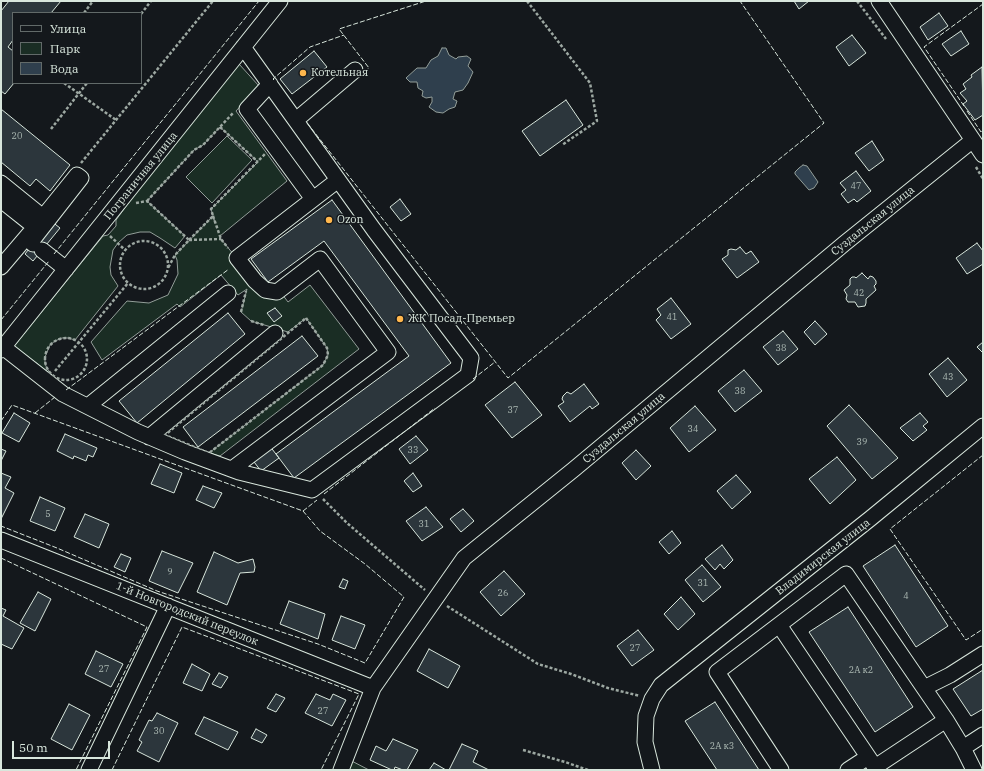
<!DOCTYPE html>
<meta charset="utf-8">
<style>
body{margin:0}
#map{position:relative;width:984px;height:771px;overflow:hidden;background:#14181c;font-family:"IBM Plex Serif",serif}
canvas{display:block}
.frame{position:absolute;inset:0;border:2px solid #d8e6dc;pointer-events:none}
.legend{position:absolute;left:12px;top:12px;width:130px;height:72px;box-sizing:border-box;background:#14181c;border:1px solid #626a69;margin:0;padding:5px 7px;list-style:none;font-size:12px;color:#d8e6dc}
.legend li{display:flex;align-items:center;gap:8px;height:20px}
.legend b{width:20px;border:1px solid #626a69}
.scale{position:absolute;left:12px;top:741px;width:98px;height:18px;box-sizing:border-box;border:2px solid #d8e6dc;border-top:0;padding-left:5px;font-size:12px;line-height:14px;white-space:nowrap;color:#d8e6dc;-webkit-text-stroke:3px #14181c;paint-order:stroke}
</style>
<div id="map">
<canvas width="984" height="771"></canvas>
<div class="frame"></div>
<ul class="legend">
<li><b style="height:5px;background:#14181c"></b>Улица</li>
<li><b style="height:11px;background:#1a2d24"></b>Парк</li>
<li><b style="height:11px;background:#2f3f4d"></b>Вода</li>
</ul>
<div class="scale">50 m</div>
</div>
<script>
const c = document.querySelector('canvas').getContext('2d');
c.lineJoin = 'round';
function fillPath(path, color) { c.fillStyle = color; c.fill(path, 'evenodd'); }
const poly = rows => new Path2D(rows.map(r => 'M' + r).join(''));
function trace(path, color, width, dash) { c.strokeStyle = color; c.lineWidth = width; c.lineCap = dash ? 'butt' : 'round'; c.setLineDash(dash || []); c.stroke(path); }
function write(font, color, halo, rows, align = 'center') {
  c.font = font + ' "IBM Plex Serif",serif'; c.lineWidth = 3; c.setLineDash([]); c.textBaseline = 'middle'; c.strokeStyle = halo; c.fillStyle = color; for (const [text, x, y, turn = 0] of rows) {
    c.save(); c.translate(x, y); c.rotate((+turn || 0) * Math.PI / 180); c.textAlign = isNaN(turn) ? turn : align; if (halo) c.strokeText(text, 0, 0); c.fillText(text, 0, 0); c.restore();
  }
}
const green = poly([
 [239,64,259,86,236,111,287,181,220,236,221,239,255,281,282,294,288,302,310,285,359,349,220,456,209,453,323,365,328,355,327,348,306,318,288,332,251,321,241,312,247,289,238,295,221,275,180,307,177,304,102,360,91,342,127,301,149,303,168,295,178,274,177,260,175,255,213,216,215,223,211,209,258,162,220,127,203,145,194,150,147,201,185,236,175,248,160,238,150,232,140,232,127,235,118,243,113,250,110,267,111,275,118,286,75,340,68,338,62,338,55,341,50,345,45,357,45,364,48,370,52,375,14,346,103,236,108,235,116,226,116,220,140,187,239,64],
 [227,136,252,160,212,203,186,177,227,136],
 [346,758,369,770,341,770,346,758]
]);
fillPath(green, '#1a2d24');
trace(green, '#939e99', 1);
const water = poly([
 [442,48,446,48,449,55,456,59,458,57,467,56,471,59,468,66,473,72,468,83,463,90,455,92,453,99,457,101,455,107,449,109,443,113,436,112,429,107,432,102,432,97,426,98,422,96,423,91,418,88,417,82,410,82,406,78,417,68,426,68,431,60,438,56,442,48],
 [803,165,807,166,818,182,814,188,809,190,795,174,795,172,799,168,803,165]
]);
fillPath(water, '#2f3f4d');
trace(water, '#939e99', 1);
const building = poly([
 [9,1,61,1,51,13,13,13,13,40,8,47,13,51,14,83,5,94,1,91,1,11,9,1],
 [794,1,809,1,799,9,794,1],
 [939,13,948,26,928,40,920,27,939,13],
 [961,31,969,44,951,56,942,44,961,31],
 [852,35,866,53,849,66,836,47,852,35],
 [314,51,327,67,292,94,280,79,314,51],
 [982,67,983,115,975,120,963,104,967,101,960,93,966,89,963,84,972,77,971,75,982,67],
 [566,100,583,125,540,156,522,131,566,100],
 [1,109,70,165,50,191,36,179,30,186,1,162,1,109],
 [872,141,884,160,869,171,855,153,872,141],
 [856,171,871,191,857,202,854,199,848,203,841,194,846,190,840,183,856,171],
 [400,199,411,214,401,221,390,207,400,199],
 [332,200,451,363,294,478,276,454,409,356,324,241,268,282,251,259,332,200],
 [51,221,60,228,33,261,25,254,51,221],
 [977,243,983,251,983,264,967,274,956,258,977,243],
 [740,247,746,254,751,251,759,262,737,278,722,259,728,255,728,250,731,249,736,250,740,247],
 [862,273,868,279,870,276,873,277,876,281,876,284,874,286,876,290,866,299,866,303,865,306,858,307,855,302,848,302,846,299,847,295,844,290,850,285,850,279,852,277,855,277,856,278,862,273],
 [671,298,691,324,671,339,656,320,661,315,657,309,671,298],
 [275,308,282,316,274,322,267,313,275,308],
 [228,313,245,334,137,423,119,401,228,313],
 [815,321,827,334,815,345,804,332,815,321],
 [783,331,798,349,778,365,763,347,783,331],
 [302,336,318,356,198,447,183,427,302,336],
 [983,342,983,353,977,347,983,342],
 [948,358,967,380,947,397,929,374,948,358],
 [744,370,762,391,735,412,718,391,744,370],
 [515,382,542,415,512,438,485,405,515,382],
 [584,384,599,404,592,409,590,406,570,422,558,406,564,402,562,399,563,396,567,392,571,394,584,384],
 [849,405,898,458,872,479,827,426,849,405],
 [695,406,716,430,689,452,670,428,695,406],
 [14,413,30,423,19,442,2,433,14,413],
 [920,413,928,422,923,426,927,430,913,441,900,428,920,413],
 [65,434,97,448,93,457,88,455,86,461,74,456,73,459,57,451,65,434],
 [416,436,428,450,410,464,399,449,416,436],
 [269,445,279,458,261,471,251,458,269,445],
 [1,449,6,451,1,461,1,449],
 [636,450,651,466,636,480,622,463,636,450],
 [837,457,856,480,830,504,809,479,837,457],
 [160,464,182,473,174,493,151,484,160,464],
 [1,473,11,477,5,488,14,493,1,519,1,473],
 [413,473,422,486,413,492,404,481,413,473],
 [736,475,751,492,732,509,717,491,736,475],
 [203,486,222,493,214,508,196,500,203,486],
 [40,497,65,508,55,531,30,521,40,497],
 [426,507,443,527,422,541,406,521,426,507],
 [463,509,474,521,461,532,450,519,463,509],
 [85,514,109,524,99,548,74,537,85,514],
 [672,531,681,543,669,554,659,542,672,531],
 [722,545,733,560,724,569,720,564,715,570,705,559,722,545],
 [895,545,948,626,916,647,863,566,895,545],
 [162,551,193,563,178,593,149,581,162,551],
 [214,552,238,563,253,559,255,567,254,572,240,573,227,605,197,592,214,552],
 [121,554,131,558,125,572,114,567,121,554],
 [702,565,721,587,703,602,685,580,702,565],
 [504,571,525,594,501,616,480,592,504,571],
 [343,579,348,581,345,589,339,587,343,579],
 [38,592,51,599,35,631,20,623,38,592],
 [681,597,695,614,678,630,664,614,681,597],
 [289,601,325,614,318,639,280,624,289,601],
 [848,607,913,707,875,732,809,632,848,607],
 [1,608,6,610,3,616,24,628,12,649,1,644,1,608],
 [341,616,365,625,355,649,332,640,341,616],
 [638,630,654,650,632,666,617,646,638,630],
 [429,649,460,666,448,688,417,671,429,649],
 [96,651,123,664,111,687,85,674,96,651],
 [192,664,210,674,202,691,183,683,192,664],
 [983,670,983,709,971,716,953,689,983,670],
 [219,673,228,677,221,688,212,684,219,673],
 [276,694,285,698,276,712,267,708,276,694],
 [316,694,330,700,333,694,346,700,332,726,305,713,316,694],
 [715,702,759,770,717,770,685,721,715,702],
 [69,704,90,715,72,750,51,739,69,704],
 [157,713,178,723,159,762,137,751,142,742,139,740,149,720,152,721,157,713],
 [204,717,238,732,228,750,195,734,204,717],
 [256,729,267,735,262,743,251,738,256,729],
 [393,739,418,750,407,770,403,770,395,767,394,770,392,770,370,760,376,746,386,751,393,739],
 [462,744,478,751,473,762,489,770,449,770,462,744],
 [434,763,446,770,429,770,434,763]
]);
fillPath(building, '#2c363c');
trace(building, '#d8e6dc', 1);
const minor = poly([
 [879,1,983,155],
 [270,84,247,109,313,199],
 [296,120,355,70],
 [1,183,43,217,77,175,81,178,31,242,33,244],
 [1,200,35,227,1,267],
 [42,250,66,269],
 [3,347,63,394,138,432,185,452,239,472,312,490,468,375,471,358,374,230,243,47],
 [1,350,280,1],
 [88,406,228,293],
 [149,437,275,333],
 [232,469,388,352,320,259,277,292,265,290,255,281,237,258,338,180],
 [1,540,373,688],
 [779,625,875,767,946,720],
 [963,748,983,735],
 [89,770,168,606],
 [341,770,373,688,464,558,573,470,845,243,973,140],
 [652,770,645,742,646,716,652,699,661,685,871,518,983,426],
 [781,770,717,672,846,574,924,688],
 [848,770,868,757],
 [974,770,963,748,946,720,924,688,950,675,983,654]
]);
trace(minor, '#d8e6dc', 17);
trace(poly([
 [527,1,590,83,597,121,562,145],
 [857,1,886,39],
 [84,13,93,1],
 [141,14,151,1],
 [64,83,116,120],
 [220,127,258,162],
 [51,129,87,83],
 [81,163,213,1],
 [976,167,983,179],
 [147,201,194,150,203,145,234,112],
 [136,203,147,201,189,240,175,255,168,268],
 [213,216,221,239,228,248],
 [110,236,125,250],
 [189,240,213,216,211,209,265,154],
 [189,240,221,239],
 '120 265a24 24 0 1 1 48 0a24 24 0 1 1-48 0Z',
 [241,312,246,291],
 [306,318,327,348,328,355,323,365,209,453,165,435,306,318],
 [251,321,264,325],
 '45 359a21 21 0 1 1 42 0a21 21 0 1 1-42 0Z',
 [55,371,128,283],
 [323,499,347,523,425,590],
 [447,606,538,664,571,674,608,688,640,696],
 [523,750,565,762,588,770]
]), '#9da8a2', 2.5, [3, 2]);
trace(minor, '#14181c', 15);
trace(poly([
 [359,76,369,68,339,29,426,1],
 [274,80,273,79,310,47,344,35],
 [964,106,924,47,983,4],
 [967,111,981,132,983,130],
 [307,123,508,378,824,123,740,1],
 [54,254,259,1],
 [1,320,49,261],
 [473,379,495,362],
 [66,390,229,269],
 [35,413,55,397],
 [1,421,12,405,303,511,320,531,365,564,404,597,365,663,318,644,157,591,57,548,1,526],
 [983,455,890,529,966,640,983,629],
 [324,494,435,408],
 [303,511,317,500],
 [1,558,147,627,76,770],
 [112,770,182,627,359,694,321,770]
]), '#d8e6dc', 1, [5, 2]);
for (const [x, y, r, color] of [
 [303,73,4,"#ffb74d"],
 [329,220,4,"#ffb74d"],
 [400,319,4,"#ffb74d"]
]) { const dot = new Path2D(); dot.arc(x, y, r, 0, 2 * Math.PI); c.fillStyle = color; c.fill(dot); trace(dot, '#14181c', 1.5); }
write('9px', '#adbab4', null, [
 ["20",17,136],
 ["47",856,186],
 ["42",859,293],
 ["41",672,317],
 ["38",781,348],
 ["43",948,377],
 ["38",740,391],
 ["37",513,410],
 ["34",693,429],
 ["39",862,442],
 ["33",413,450],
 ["5",48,514],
 ["31",424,524],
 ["9",170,572],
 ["31",703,583],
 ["26",503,593],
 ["4",906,596],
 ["27",635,648],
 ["27",104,669],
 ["2А к2",861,670],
 ["27",323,711],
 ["30",159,731],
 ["2А к3",722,746]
]);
write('11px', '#d8e6dc', '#14181c', [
 ["Котельная",311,73],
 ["Ozon",337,220],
 ["ЖК Посад-Премьер",408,319]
], 'left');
write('11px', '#d8e6dc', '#14181c', [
 ["Пограничная улица",141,176,-51],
 ["Суздальская улица",873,221,-39],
 ["Суздальская улица",624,428,-40],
 ["Владимирская улица",823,557,-38],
 ["1-й Новгородский переулок",187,614,22]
]);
</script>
